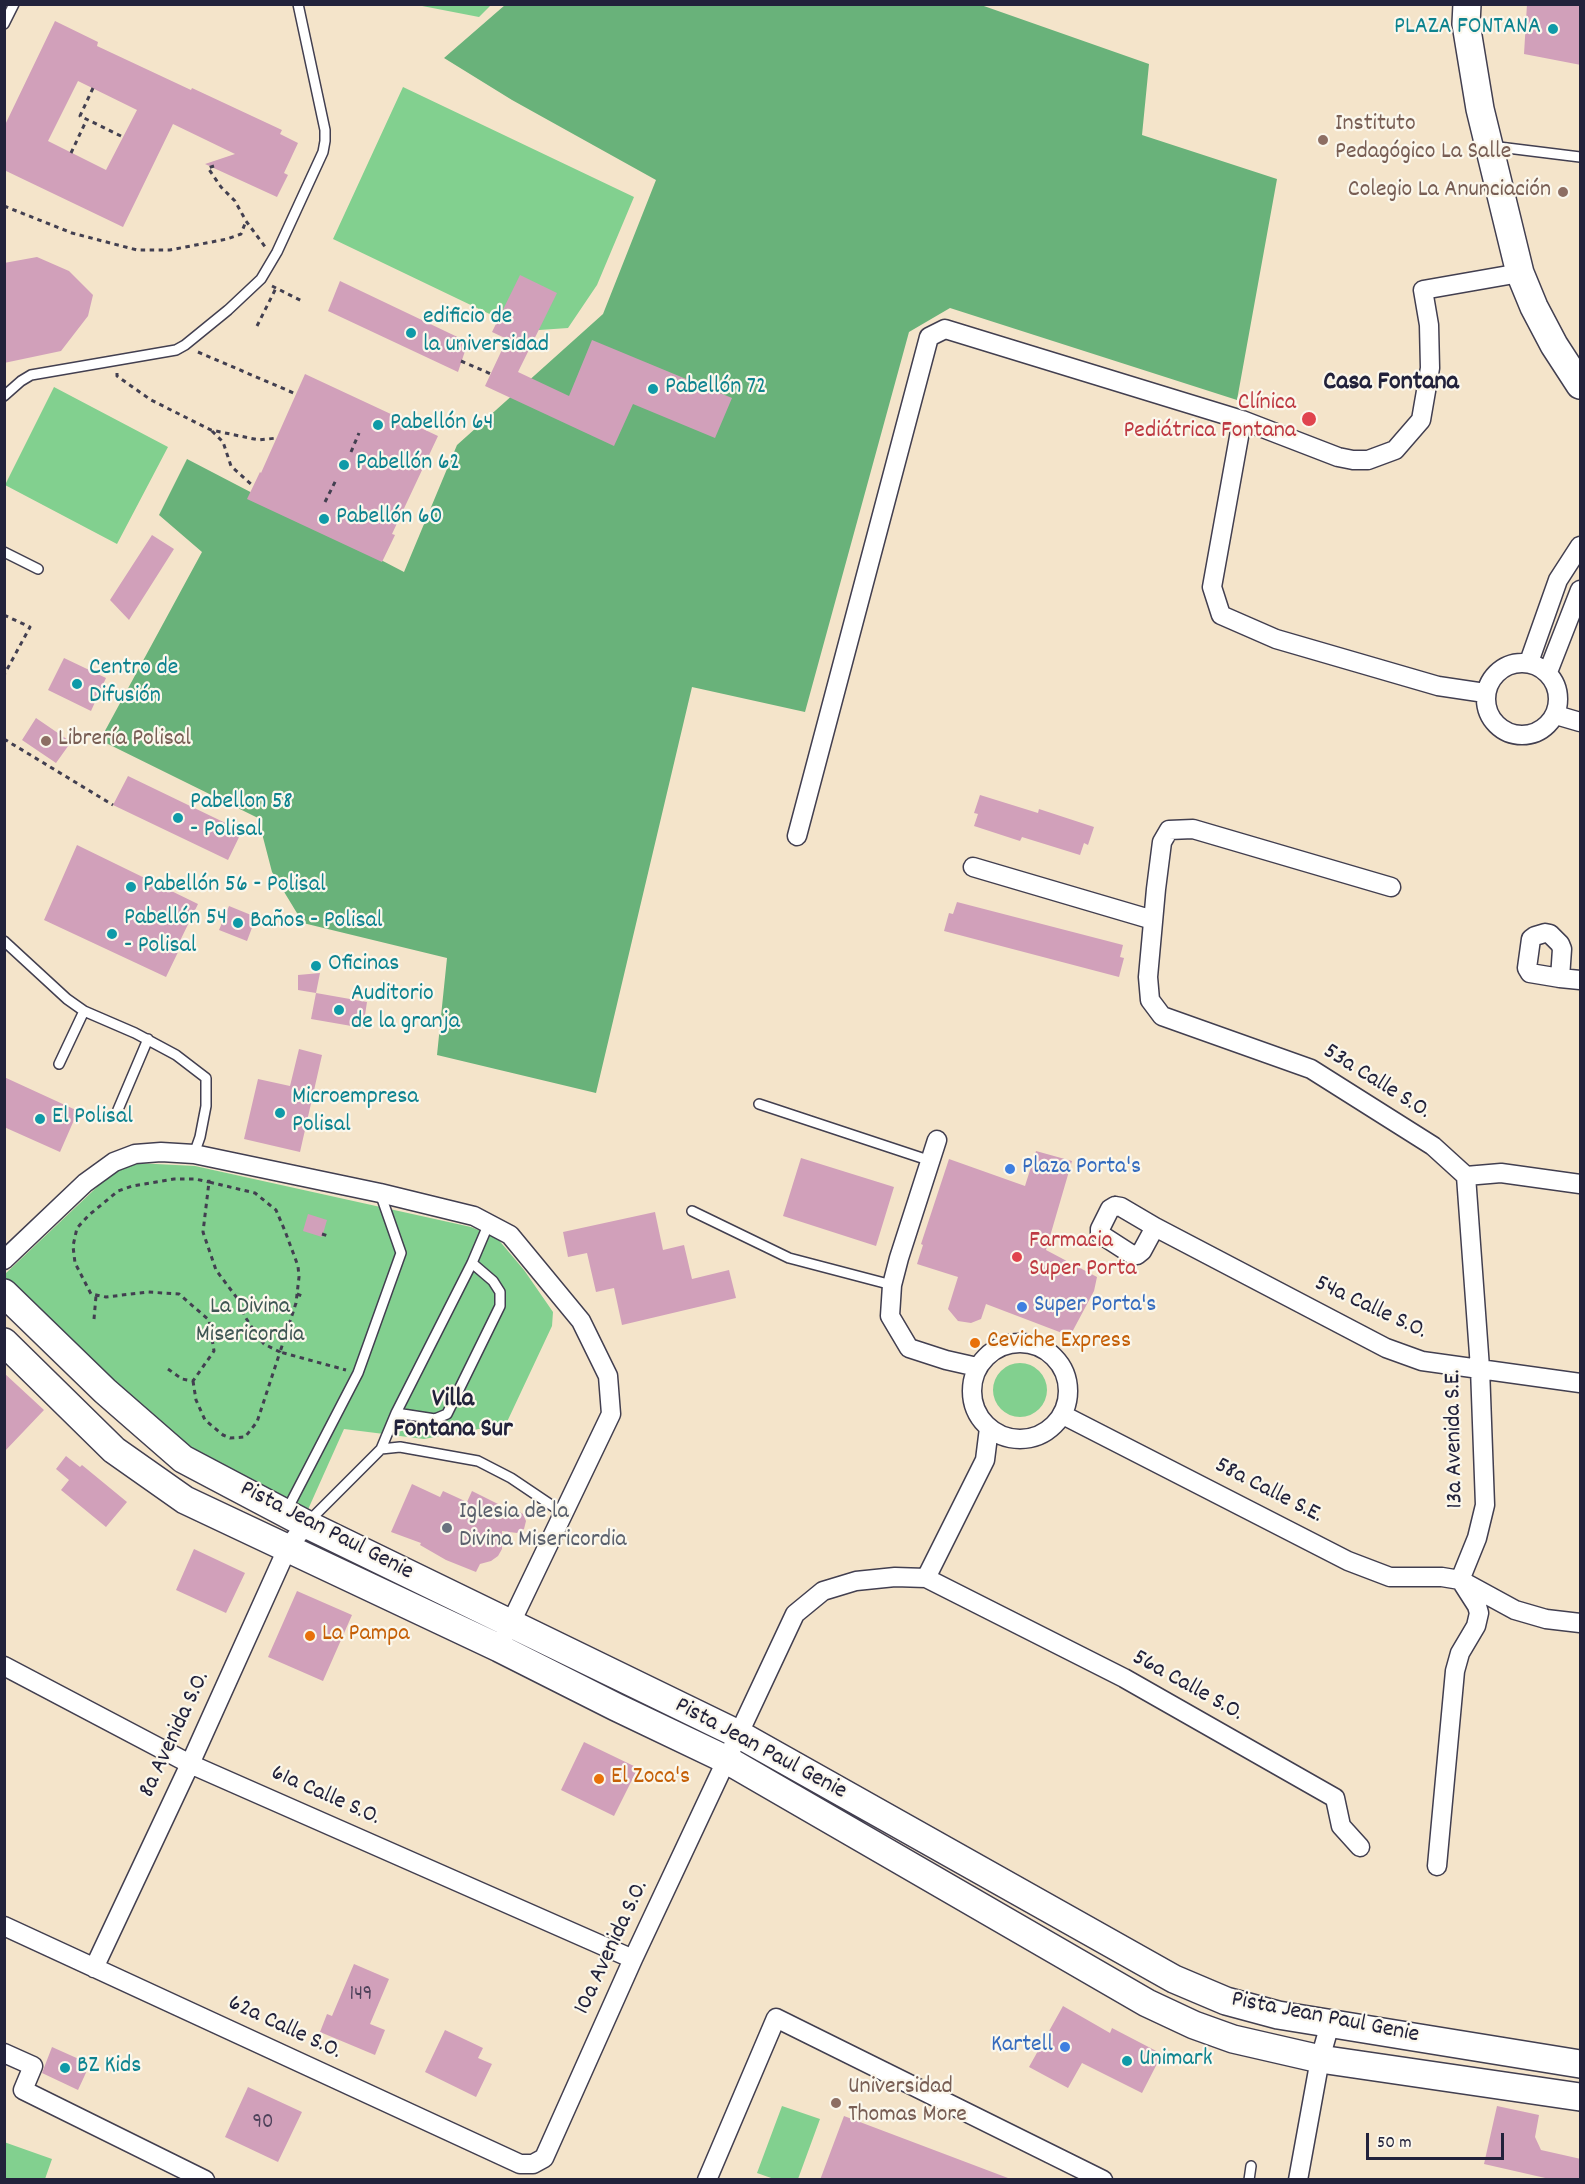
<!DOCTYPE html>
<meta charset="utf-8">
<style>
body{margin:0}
#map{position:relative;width:1585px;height:2184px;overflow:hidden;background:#f4e4ca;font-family:Dekko,sans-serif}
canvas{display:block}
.frame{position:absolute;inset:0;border:6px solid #22223b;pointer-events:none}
.scale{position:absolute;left:1366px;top:2133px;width:138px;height:27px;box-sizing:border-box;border:3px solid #22223b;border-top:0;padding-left:8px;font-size:18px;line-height:21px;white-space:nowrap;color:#22223b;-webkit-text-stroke:4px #fbf7ec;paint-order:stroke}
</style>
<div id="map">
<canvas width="1585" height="2184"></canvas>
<div class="frame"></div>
<div class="scale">50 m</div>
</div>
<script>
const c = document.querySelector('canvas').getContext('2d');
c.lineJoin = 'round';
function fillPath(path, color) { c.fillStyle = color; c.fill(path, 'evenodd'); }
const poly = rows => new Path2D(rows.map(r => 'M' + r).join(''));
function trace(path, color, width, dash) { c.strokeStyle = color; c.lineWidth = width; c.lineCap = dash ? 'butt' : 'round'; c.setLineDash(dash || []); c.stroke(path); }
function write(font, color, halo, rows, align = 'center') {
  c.font = font + ' Dekko,sans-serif'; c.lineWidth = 4.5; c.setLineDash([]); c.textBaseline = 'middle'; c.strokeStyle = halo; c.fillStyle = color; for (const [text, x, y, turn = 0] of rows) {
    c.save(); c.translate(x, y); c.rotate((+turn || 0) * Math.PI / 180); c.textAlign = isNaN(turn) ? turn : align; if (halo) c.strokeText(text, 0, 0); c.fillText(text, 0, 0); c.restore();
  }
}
fillPath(poly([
 [417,5,491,5,479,17],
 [403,87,634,197,597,285,568,328,525,331,333,239],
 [54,387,168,447,117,544,5,485],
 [136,1163,195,1166,471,1227,497,1238,524,1270,553,1312,552,1326,506,1424,424,1439,344,1429,306,1514,187,1454,5,1282,5,1274,115,1170],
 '993 1390a27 27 0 1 1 54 0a27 27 0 1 1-54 0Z',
 [782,2106,820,2119,798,2179,774,2179,757,2173],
 [4,2142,52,2159,45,2179,5,2179]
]), '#82d08f');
fillPath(poly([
 [505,5,981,5,1149,64,1142,135,1277,179,1237,400,950,308,909,332,805,712,692,687,596,1093,437,1055,447,958,303,923,272,872,258,818,100,740,202,552,159,515,187,459,404,572,457,445,603,314,656,180,512,100,444,58]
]), '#69b27a');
fillPath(poly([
 [1527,4,1581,4,1581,65,1524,54],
 [55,21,98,42,97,46,191,90,192,88,282,130,280,134,298,143,284,173,288,175,277,197,205,164,235,154,173,124,123,227,4,170,4,127],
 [78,81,137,110,106,170,48,141],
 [37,257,69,271,93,295,88,316,61,351,4,363,4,263],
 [520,275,557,293,518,372,569,396,592,340,732,398,715,438,633,404,614,446,485,386,507,339,492,332],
 [340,281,468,342,458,372,328,311],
 [305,374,438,436,392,534,395,535,382,562,247,499,260,472,261,473],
 [152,535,174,549,129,620,110,600],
 [64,658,106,678,91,711,48,690],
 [36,718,71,742,56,763,22,740],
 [128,776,242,831,228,860,113,805],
 [980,795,1038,813,1039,809,1094,827,1088,845,1084,843,1080,855,1022,837,1020,841,974,826,978,814,974,813],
 [77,845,198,904,177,947,180,948,166,977,44,920],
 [957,902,1123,945,1120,957,1124,958,1119,977,944,931,949,913,953,914],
 [229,906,256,917,247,941,219,930],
 [320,973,316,993,298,990,298,975],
 [316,993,367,1002,363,1028,311,1019],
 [299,1049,322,1055,300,1152,244,1139,258,1079,290,1086],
 [4,1077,78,1111,60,1152,4,1127],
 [1036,1151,1072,1161,1046,1250,1097,1277,1094,1291,1070,1336,986,1304,981,1319,971,1323,958,1321,948,1309,958,1277,917,1264,923,1245,921,1244,949,1159,1025,1186],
 [801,1158,894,1187,876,1246,783,1216],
 [655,1212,663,1250,684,1245,692,1279,729,1270,736,1298,622,1325,614,1288,596,1292,587,1253,568,1257,563,1232],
 [308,1214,327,1220,322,1237,303,1231],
 [4,1373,44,1410,4,1452],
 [66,1456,80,1467,82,1465,127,1502,106,1527,61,1490,69,1480,56,1469],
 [412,1484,440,1497,443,1491,467,1502,472,1491,512,1511,516,1510,523,1514,526,1521,524,1529,517,1533,502,1531,502,1549,498,1556,491,1561,480,1564,476,1572,446,1560,420,1545,421,1543,391,1532],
 [194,1549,245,1573,226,1613,176,1590],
 [297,1591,352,1615,323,1681,268,1657],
 [584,1742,638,1768,614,1816,561,1790],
 [354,1964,389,1979,370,2024,385,2030,375,2055,320,2032,327,2014,332,2016],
 [1063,2006,1110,2033,1112,2028,1162,2054,1142,2093,1082,2063,1068,2088,1029,2067],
 [445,2030,483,2048,478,2058,492,2064,476,2097,425,2072],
 [52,2047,90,2064,78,2090,42,2073],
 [248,2087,302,2112,278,2162,225,2137],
 [1497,2106,1539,2115,1535,2137,1541,2150,1581,2159,1581,2180,1554,2180,1484,2164],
 [844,2116,1008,2178,1008,2180,820,2180]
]), '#d1a0ba');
const lane = poly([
 [4,24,14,4],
 [1491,146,1580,157],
 [4,396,21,381,31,375,176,350,185,345,228,310,261,279,277,252,323,152,325,141,325,130,298,4],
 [4,552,38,569],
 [4,941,67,999,84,1011,135,1033,176,1055,206,1078,206,1106,200,1137,194,1154],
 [59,1064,84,1011],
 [759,1104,931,1161],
 [117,1112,148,1039],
 [692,1211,789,1258,892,1285],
 [396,1413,435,1419,447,1414,500,1306,500,1292,493,1281,472,1263],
 [381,1449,396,1413,472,1263,489,1223],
 [287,1510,358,1373,401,1253,380,1193],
 [308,1522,381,1449,400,1447,478,1461,511,1478,563,1513],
 [1249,2180,1251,2166]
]);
const street = poly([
 [1242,420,1338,457,1353,460,1368,460,1395,450,1421,420,1430,368,1429,325,1423,290,1520,273],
 [1529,662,1558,580,1580,546],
 '1486 699a36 36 0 1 1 72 0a36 36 0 1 1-72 0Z',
 [1548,672,1580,590],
 [1556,715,1580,722],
 [797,836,929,337,945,329,1242,420,1212,587,1221,615,1276,639,1438,686,1485,693],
 [973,867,1153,920],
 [1391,887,1193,829,1169,830,1162,842,1156,889,1148,977,1150,1000,1162,1016,1311,1069,1433,1146,1466,1176,1501,1173,1580,1184],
 [1560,978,1562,949,1560,944,1550,934,1545,933,1535,936,1531,939,1527,968,1530,973,1560,978,1580,980],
 [937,1140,899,1258,892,1285,890,1316,909,1348,946,1360,977,1367],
 [1115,1206,1121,1207,1155,1227,1142,1251,1137,1255,1131,1254,1100,1234,1100,1229,1110,1209,1115,1206],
 [1155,1227,1386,1348,1422,1361,1580,1383],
 [4,1260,85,1183,114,1162,135,1154,161,1152,194,1154,380,1193,474,1216,510,1235,581,1321,608,1376,611,1414,506,1633],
 '972 1391a48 48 0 1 1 96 0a48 48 0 1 1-96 0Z',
 [1063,1415,1348,1561,1390,1577,1442,1577,1460,1580,1515,1610,1546,1619,1580,1623],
 [926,1578,985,1460,989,1428],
 [1460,1580,1477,1538,1485,1505,1480,1368,1466,1176],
 [4,1666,190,1764,633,1959],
 [1437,1866,1455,1671,1460,1653,1476,1626,1479,1613,1477,1606,1461,1581],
 [4,1926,520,2164,533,2164,544,2158,633,1959,795,1614,823,1591,856,1581,895,1577,926,1578,1124,1678,1335,1798,1341,1826,1360,1847],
 [94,1968,190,1764,287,1549,306,1524],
 [4,2053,33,2066,23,2090,205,2180],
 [707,2180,776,2018,1103,2180],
 [1298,2180,1320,2059,1330,2024]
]);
const secondary = poly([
 [1467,4,1466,24,1480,109,1520,273,1534,307,1554,345,1580,385],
 [4,1293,105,1391,183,1459,306,1524,740,1735,1174,1979,1226,2001,1278,2015,1580,2064],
 [4,1342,114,1450,185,1500,499,1648,616,1707,727,1760,1147,2003,1194,2025,1233,2039,1320,2059,1580,2097]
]);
trace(lane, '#423f50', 12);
trace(street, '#423f50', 21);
trace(secondary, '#423f50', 30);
trace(poly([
 [93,88,80,116,123,137],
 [71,153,87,119],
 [214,166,208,168,221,187,235,201,246,221,266,248],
 [4,206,72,233,137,250,170,250,227,239,241,234,246,221],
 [272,286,302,301],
 [257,326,276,288],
 [198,352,296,394],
 [461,361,491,374],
 [117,373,117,376,151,400,211,430,259,440,277,438],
 [212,431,223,442,231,466,253,486],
 [351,452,359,433],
 [325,502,337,478],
 [4,615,30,627,4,675],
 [4,739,113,805],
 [322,1234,328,1236],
 [297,1294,305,1297],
 [94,1319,96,1296],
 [168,1369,182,1379,193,1381,214,1351,209,1320,179,1294,148,1292,106,1297,91,1294,75,1263,73,1246,77,1228,89,1215,118,1191,132,1186,174,1179,195,1179,209,1182,209,1176],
 [193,1381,196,1400,205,1420,223,1435,230,1438,245,1437,257,1422,280,1352,264,1344,256,1334,244,1315,240,1302,216,1270,203,1232,209,1182,255,1193,276,1210,285,1231,298,1266,299,1277,296,1303,280,1352,346,1370]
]), '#423f50', 3, [4.5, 4.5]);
trace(lane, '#fff', 9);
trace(street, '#fff', 18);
trace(secondary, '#fff', 27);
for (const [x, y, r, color] of [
 [1553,29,6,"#0f9aa8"],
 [1323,140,6,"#8d6e63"],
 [1563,192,6,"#8d6e63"],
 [411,333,6,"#0f9aa8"],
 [653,389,6,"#0f9aa8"],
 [1309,419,8,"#e0444e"],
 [378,425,6,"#0f9aa8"],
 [344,465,6,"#0f9aa8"],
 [324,519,6,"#0f9aa8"],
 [77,684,6,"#0f9aa8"],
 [46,741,6,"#8d6e63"],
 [178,818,6,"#0f9aa8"],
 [131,887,6,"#0f9aa8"],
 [238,923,6,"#0f9aa8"],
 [112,934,6,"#0f9aa8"],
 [316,966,6,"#0f9aa8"],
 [339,1010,6,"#0f9aa8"],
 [280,1113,6,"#0f9aa8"],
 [40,1119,6,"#0f9aa8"],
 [1010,1169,6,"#3f7fe0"],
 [1017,1257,6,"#e0444e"],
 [1022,1307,6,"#3f7fe0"],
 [975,1343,6,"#e8710a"],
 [447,1528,6,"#6b7280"],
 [310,1636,6,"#e8710a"],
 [599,1779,6,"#e8710a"],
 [1065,2047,6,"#3f7fe0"],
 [1127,2061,6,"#0f9aa8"],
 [65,2068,6,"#0f9aa8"],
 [836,2103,6,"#8d6e63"]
]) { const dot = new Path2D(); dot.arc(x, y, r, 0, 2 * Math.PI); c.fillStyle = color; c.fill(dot); trace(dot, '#fbf7ec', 2); }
write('21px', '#4e425b', null, [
 ["149",361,1996],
 ["90",263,2124]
]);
write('24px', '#0d838f', '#fbf7ec', [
 ["PLAZA FONTANA",1541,29,"right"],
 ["edificio de",423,319],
 ["la universidad",423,347],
 ["Pabellón 72",665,389],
 ["Pabellón 64",390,425],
 ["Pabellón 62",356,465],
 ["Pabellón 60",336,519],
 ["Centro de",89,670],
 ["Difusión",89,698],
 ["Pabellon 58",190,804],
 ["- Polisal",190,832],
 ["Pabellón 56 - Polisal",143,887],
 ["Pabellón 54",124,920],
 ["- Polisal",124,948],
 ["Baños - Polisal",250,923],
 ["Oficinas",328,966],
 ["Auditorio",351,996],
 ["de la granja",351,1024],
 ["Microempresa",292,1099],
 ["Polisal",292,1127],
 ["El Polisal",52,1119],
 ["Unimark",1139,2061],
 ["BZ Kids",77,2068]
], 'left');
write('24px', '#785e54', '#fbf7ec', [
 ["Instituto",1335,126],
 ["Pedagógico La Salle",1335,154],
 ["Colegio La Anunciación",1551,192,"right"],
 ["Librería Polisal",58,741],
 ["Universidad",848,2089],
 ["Thomas More",848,2117]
], 'left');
write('24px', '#be3a42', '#fbf7ec', [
 ["Clínica",1296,405],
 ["Pediátrica Fontana",1296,433],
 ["Farmacia",1029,1243,"left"],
 ["Super Porta",1029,1271,"left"]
], 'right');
write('24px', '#22223b', '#fbf7ec', [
 ["53a Calle S.O.",1376,1083,32],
 ["54a Calle S.O.",1370,1309,25],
 ["13a Avenida S.E.",1456,1439,-91],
 ["58a Calle S.E.",1268,1492,27],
 ["Pista Jean Paul Genie",326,1532,27],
 ["56a Calle S.O.",1187,1687,29],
 ["8a Avenida S.O.",176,1735,-65],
 ["Pista Jean Paul Genie",760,1750,28],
 ["61a Calle S.O.",325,1797,24],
 ["10a Avenida S.O.",613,1948,-65],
 ["Pista Jean Paul Genie",1325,2019,11],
 ["62a Calle S.O.",284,2029,25]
]);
write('24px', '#366cbe', '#fbf7ec', [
 ["Plaza Porta's",1022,1169],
 ["Super Porta's",1034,1307],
 ["Kartell",1053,2047,"right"]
], 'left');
write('24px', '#3f5654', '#fbf7ec', [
 ["La Divina",250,1309],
 ["Misericordia",250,1337]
]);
write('24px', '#c56008', '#fbf7ec', [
 ["Ceviche Express",987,1343],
 ["La Pampa",322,1636],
 ["El Zoca's",611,1779]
], 'left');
write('24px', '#5b616d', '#fbf7ec', [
 ["Iglesia de la",459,1514],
 ["Divina Misericordia",459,1542]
], 'left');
write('bold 26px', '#22223b', '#fbf7ec', [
 ["Casa Fontana",1391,384],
 ["Villa",453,1401],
 ["Fontana Sur",453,1431]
]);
</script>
